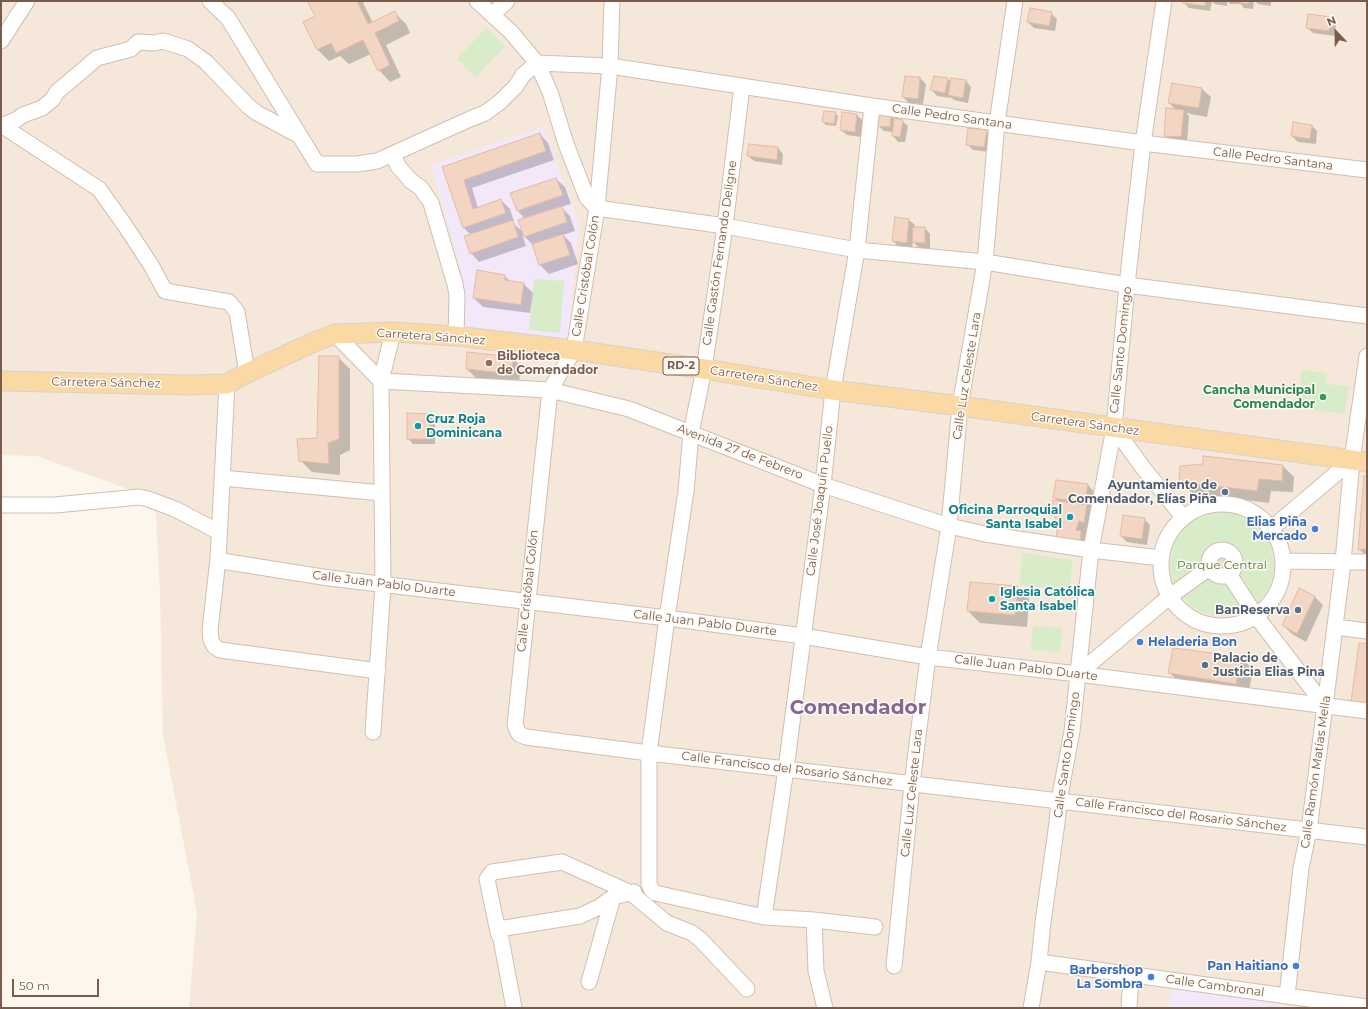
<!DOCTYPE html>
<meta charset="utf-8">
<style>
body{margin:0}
#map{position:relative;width:1368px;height:1009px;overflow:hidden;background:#fdf6ec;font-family:Montserrat,sans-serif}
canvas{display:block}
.frame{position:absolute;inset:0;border:2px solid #7a5c4d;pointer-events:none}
.north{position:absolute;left:1316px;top:12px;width:40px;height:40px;-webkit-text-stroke:3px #fffaf3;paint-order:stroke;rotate:338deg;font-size:11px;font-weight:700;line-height:16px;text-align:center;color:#7a5c4d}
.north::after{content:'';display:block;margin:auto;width:14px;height:18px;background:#7a5c4d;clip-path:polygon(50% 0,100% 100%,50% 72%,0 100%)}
.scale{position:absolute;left:12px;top:979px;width:87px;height:18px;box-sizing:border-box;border:2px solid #7a5c4d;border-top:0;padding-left:5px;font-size:12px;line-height:14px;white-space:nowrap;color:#7a5c4d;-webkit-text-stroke:3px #fffaf3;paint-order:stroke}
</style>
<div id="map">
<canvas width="1368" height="1009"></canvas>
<div class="frame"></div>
<div class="north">N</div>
<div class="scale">50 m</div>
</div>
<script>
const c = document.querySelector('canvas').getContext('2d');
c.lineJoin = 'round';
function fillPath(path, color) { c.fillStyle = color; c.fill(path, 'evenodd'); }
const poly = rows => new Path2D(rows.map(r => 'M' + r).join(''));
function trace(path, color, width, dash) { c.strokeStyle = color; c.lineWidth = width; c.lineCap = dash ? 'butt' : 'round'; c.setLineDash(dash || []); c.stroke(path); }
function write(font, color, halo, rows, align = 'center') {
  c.font = font + ' Montserrat,sans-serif'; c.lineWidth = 3; c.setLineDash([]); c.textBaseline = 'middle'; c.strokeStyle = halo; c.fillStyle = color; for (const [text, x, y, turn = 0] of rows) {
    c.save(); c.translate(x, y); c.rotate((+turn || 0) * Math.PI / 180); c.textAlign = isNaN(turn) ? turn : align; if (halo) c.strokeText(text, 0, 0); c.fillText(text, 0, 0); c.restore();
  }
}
fillPath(poly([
 [1,1,1367,1,1367,1008,189,1008,197,913,163,735,160,593,155,499,37,456,1,455]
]), '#f5e8da');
fillPath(poly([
 [543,127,579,223,568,344,459,331,462,273,431,165],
 [1172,988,1306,1008,1169,1008]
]), '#f3e8fa');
fillPath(poly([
 [486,28,505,46,476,77,457,59],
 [534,279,564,281,560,333,529,330],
 [1302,370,1327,373,1326,384,1349,386,1345,414,1297,408],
 '1170 564a52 52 0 1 1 104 0a52 52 0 1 1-104 0Z',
 [1023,553,1073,560,1069,591,1019,585],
 [1033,626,1062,628,1060,652,1031,650]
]), '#d8ecc9');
fillPath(poly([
 [309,1,367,1,363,3,373,23,395,13,406,24,410,33,386,45,401,77,390,82,379,70,371,54,349,64,340,56,329,61,318,50,316,16],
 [1184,1,1227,1,1227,6,1215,4,1212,1,1210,11,1189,8,1184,3],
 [1228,1,1254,1,1253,9,1244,8,1241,4,1230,4],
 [1255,1,1271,1,1271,6,1258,4],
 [1051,13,1057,19,1055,31,1034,28,1028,22],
 [1331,18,1336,23,1335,36,1313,33,1307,28],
 [906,77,920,78,926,84,923,104,909,103,903,97],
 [934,77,948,79,951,82,966,81,971,87,968,103,954,100,951,97,951,98,937,96,932,90],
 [1202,89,1211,97,1207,117,1186,113,1189,116,1187,142,1170,141,1165,135,1176,110,1169,103],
 [835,113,838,116,836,126,826,125,823,122],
 [843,114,857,115,863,121,861,137,847,135,841,130],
 [891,115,895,120,902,121,908,126,905,142,898,142,893,136,893,132,884,131,878,125],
 [1312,126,1317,131,1316,144,1298,142,1292,136],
 [986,131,992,137,990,152,973,150,967,144],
 [540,134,548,143,554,160,472,188,478,208,501,200,510,209,514,222,513,223,524,233,525,219,518,211,556,179,565,187,571,204,561,207,570,216,575,231,563,235,571,243,578,264,549,274,540,265,533,245,522,234,526,246,479,262,471,253,471,235,464,228,443,167],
 [778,148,783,154,782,165,754,161,748,156],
 [909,220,915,225,914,228,925,228,930,234,930,248,919,248,913,241,912,248,898,246,893,241],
 [505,276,511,282,524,284,533,293,530,313,483,307,474,298],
 [338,357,350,369,350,450,340,455,340,475,312,472,300,460,318,439],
 [512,358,521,366,519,382,476,378,467,369],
 [430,415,435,420,435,444,413,444,408,438],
 [1283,466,1294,477,1293,492,1271,491,1269,503,1192,493,1180,482],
 [1367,477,1367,557,1359,549],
 [1088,485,1096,494,1093,531,1087,529,1085,537,1089,541,1088,549,1056,524,1056,515,1053,511,1059,502,1054,497],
 [1144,519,1150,525,1147,545,1127,542,1121,536],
 [1220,554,1226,555,1232,561,1236,566,1236,573,1224,577,1218,571,1214,565,1214,558],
 [1017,587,1029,599,1027,627,980,623,968,611],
 [1314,596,1323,605,1306,642,1292,634,1283,625],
 [1242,658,1253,670,1248,695,1181,684,1169,672]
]), '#0003');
const building = poly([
 [307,1,357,1,368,24,395,11,399,21,375,33,390,65,378,71,363,40,336,53,331,43,317,50,303,22,315,16,307,1],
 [1183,1,1206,1,1205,6,1183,3,1183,1],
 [1238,1,1248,1,1248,4,1237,2,1238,1],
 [1030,8,1052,12,1049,26,1027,22,1030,8],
 [1308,14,1331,17,1329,31,1306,28,1308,14],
 [905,76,920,77,918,99,902,97,905,76],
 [934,76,948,78,945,93,930,90,934,76],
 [951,78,966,80,963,98,948,95,951,78],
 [1172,83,1202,88,1199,108,1168,103,1172,83],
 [1166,108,1184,110,1181,137,1164,136,1166,108],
 [824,111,836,112,834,124,822,122,824,111],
 [842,112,857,114,855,132,840,130,842,112],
 [878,113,891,114,890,127,877,126,878,113],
 [894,118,903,120,900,137,892,136,894,118],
 [1293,122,1312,125,1310,139,1291,136,1293,122],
 [968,128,987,130,984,147,966,145,968,128],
 [540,133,546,151,464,180,473,209,501,199,506,213,463,228,442,167,540,133],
 [749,144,778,147,777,160,747,156,749,144],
 [556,178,563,195,517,211,510,193,556,178],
 [562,206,567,222,524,237,518,220,562,206],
 [895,217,909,219,907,243,892,241,895,217],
 [513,220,518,237,470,254,464,236,513,220],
 [913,227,925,227,925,243,912,242,913,227],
 [563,234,570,255,539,265,532,244,563,234],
 [477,270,505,275,505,280,524,283,521,305,473,298,477,270],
 [467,352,513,357,511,374,466,369,467,352],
 [319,356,339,356,339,439,328,443,329,464,299,461,297,439,317,438,319,356],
 [407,413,430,414,430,439,407,439,407,413],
 [1203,456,1283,465,1282,481,1259,479,1257,491,1179,482,1180,466,1203,464,1203,456],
 [1364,476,1367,476,1367,549,1358,550,1364,476],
 [1056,480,1088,484,1085,503,1053,498,1056,480],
 [1053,500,1087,505,1084,523,1079,521,1076,530,1081,531,1080,541,1056,538,1058,524,1055,524,1055,512,1052,512,1053,500],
 [1123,515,1145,518,1142,539,1120,536,1123,515],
 '1213 562a9 9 0 1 1 18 0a9 9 0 1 1-18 0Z',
 [970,582,1018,586,1015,615,967,611,970,582],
 [1299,588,1315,596,1297,634,1282,625,1299,588],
 [1359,643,1367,644,1367,704,1351,702,1359,643],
 [1173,648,1242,657,1236,684,1168,673,1173,648]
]);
fillPath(building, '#f3d5c3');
trace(building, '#e6bba3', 1);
const minor = poly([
 [210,1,228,18,317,164,357,164,377,161,470,119,485,113,500,102,516,86,523,75,537,63,610,66,872,106,1143,143,1367,170],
 [477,1,511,32,537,63,550,92,566,144,587,198,597,208,725,226,857,250,985,262,1127,285,1367,316],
 [612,1,610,66,597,208,574,350,550,390,515,725,519,734,526,737,649,753,1367,837],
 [493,14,507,1],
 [1,41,27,1],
 [742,86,725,226,704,369,691,433,686,491,667,618,649,753,649,884,651,889,655,893,764,917,814,920,875,927],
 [1,125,99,189,124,224,151,265,165,291,229,302,237,312,247,373],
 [1,126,16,120,23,115,42,108,52,100,57,92,97,58,131,49,138,42,154,43,163,41,188,49,206,62,248,106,257,113,298,135],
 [393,154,398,166,411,181,421,188,431,203,455,284,457,295,456,336],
 [335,334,381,381,550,390,629,409,823,485,949,526,985,534,1091,550,1161,558],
 [227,384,218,559,228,562,329,578,667,618,803,636,928,657,1078,674,1367,711],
 [1114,428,1144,469,1183,517],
 [222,478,382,493],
 '1161 565a61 61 0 1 1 122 0a61 61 0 1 1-122 0Z',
 [1,505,55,505,139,497,148,499,175,509,219,532],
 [1272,528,1352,460],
 '1209 563a13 13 0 1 1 26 0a13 13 0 1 1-26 0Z',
 [218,559,210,630,211,640,214,646,220,650,378,671],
 [1284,561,1367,562],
 [1229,574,1256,616,1325,706],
 [1335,627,1367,631],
 [1078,674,1169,597,1209,568],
 [373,732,383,585,381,381,393,332],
 [764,917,786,769,823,485,833,390,857,250,872,106],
 [814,920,816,971,825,1008],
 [498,932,487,879,492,872,562,862,631,893,667,923,692,933,701,940,747,989],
 [1039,962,1367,1007],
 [894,966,912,784,928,657,949,526,960,406,985,262,997,123,1015,1],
 [589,982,613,897],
 [1287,996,1301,868,1309,830,1325,706,1343,562,1352,460,1367,356],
 [514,1008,501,939,498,932,505,928,580,916,599,907,613,897,634,892],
 [1031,1008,1039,962,1043,922,1057,823,1059,801,1072,731,1091,550,1114,428,1127,285,1143,143,1164,1],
 [1129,1008,1131,975]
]);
const major = poly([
 [1,381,188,385,227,384,247,373,314,342,335,334,393,332,456,336,574,350,704,369,833,390,960,406,1367,462]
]);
trace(minor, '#d1beb0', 17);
trace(major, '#dad1cd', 21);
trace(minor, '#fff', 15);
trace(major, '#fbd9a5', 19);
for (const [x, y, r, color] of [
 [489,363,4,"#8d6e63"],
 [1323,397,4,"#2e9e5b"],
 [418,426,4,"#0f9aa8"],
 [1225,492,4,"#5c6f8a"],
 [1070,517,4,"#0f9aa8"],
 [1315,529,4,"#3f7fe0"],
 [992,599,4,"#0f9aa8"],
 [1298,610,4,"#5c6f8a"],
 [1140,642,4,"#3f7fe0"],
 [1205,665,4,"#5c6f8a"],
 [1296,966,4,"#3f7fe0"],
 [1151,977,4,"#3f7fe0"]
]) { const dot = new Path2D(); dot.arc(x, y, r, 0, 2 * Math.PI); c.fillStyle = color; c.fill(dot); trace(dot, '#fffaf3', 1.5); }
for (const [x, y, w] of [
 [681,366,36]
]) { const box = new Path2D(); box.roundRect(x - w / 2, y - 9, w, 18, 3); c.fillStyle = '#fffaf3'; c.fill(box); trace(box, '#7a5c4d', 1); }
write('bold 11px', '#7a5c4d', null, [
 ["RD-2",681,366]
]);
write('12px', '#7a5c4d', '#fffaf3', [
 ["Calle Pedro Santana",952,117,8],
 ["Calle Pedro Santana",1273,159,7],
 ["Calle Gastón Fernando Deligne",720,253,-82],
 ["Calle Cristóbal Colón",586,276,-81],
 ["Carretera Sánchez",431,337,4],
 ["Calle Santo Domingo",1121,350,-84],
 ["Calle Luz Celeste Lara",967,376,-81],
 ["Carretera Sánchez",764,379,9],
 ["Carretera Sánchez",106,383,1],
 ["Carretera Sánchez",1085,424,8],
 ["Avenida 27 de Febrero",740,452,21],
 ["Calle José Joaquín Puello",820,501,-83],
 ["Calle Juan Pablo Duarte",384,584,7],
 ["Calle Cristóbal Colón",528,591,-84],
 ["Calle Juan Pablo Duarte",705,623,7],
 ["Calle Juan Pablo Duarte",1026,668,7],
 ["Calle Santo Domingo",1067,755,-82],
 ["Calle Francisco del Rosario Sánchez",787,769,7],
 ["Calle Ramón Matías Mella",1316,772,-82],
 ["Calle Luz Celeste Lara",912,793,-84],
 ["Calle Francisco del Rosario Sánchez",1181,815,7],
 ["Calle Cambronal",1215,986,8]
]);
write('bold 12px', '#785e54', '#fffaf3', [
 ["Biblioteca",497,356],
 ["de Comendador",497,370]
], 'left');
write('bold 12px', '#27864d', '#fffaf3', [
 ["Cancha Municipal",1315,390],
 ["Comendador",1315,404]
], 'right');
write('bold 12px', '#0d838f', '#fffaf3', [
 ["Cruz Roja",426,419],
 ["Dominicana",426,433],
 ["Oficina Parroquial",1062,510,"right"],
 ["Santa Isabel",1062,524,"right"],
 ["Iglesia Católica",1000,592],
 ["Santa Isabel",1000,606]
], 'left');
write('bold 12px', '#4e5e75', '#fffaf3', [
 ["Ayuntamiento de",1217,485],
 ["Comendador, Elías Piña",1217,499],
 ["BanReserva",1290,610],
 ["Palacio de",1213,658,"left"],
 ["Justicia Elias Pina",1213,672,"left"]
], 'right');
write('bold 12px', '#366cbe', '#fffaf3', [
 ["Elias Piña",1307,522],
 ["Mercado",1307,536],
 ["Heladeria Bon",1148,642,"left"],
 ["Pan Haitiano",1288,966],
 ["Barbershop",1143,970],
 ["La Sombra",1143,984]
], 'right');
write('12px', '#537a41', '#fffaf3', [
 ["Parque Central",1222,565]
]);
write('bold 20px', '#846695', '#fffaf3', [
 ["Comendador",858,708]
]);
</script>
